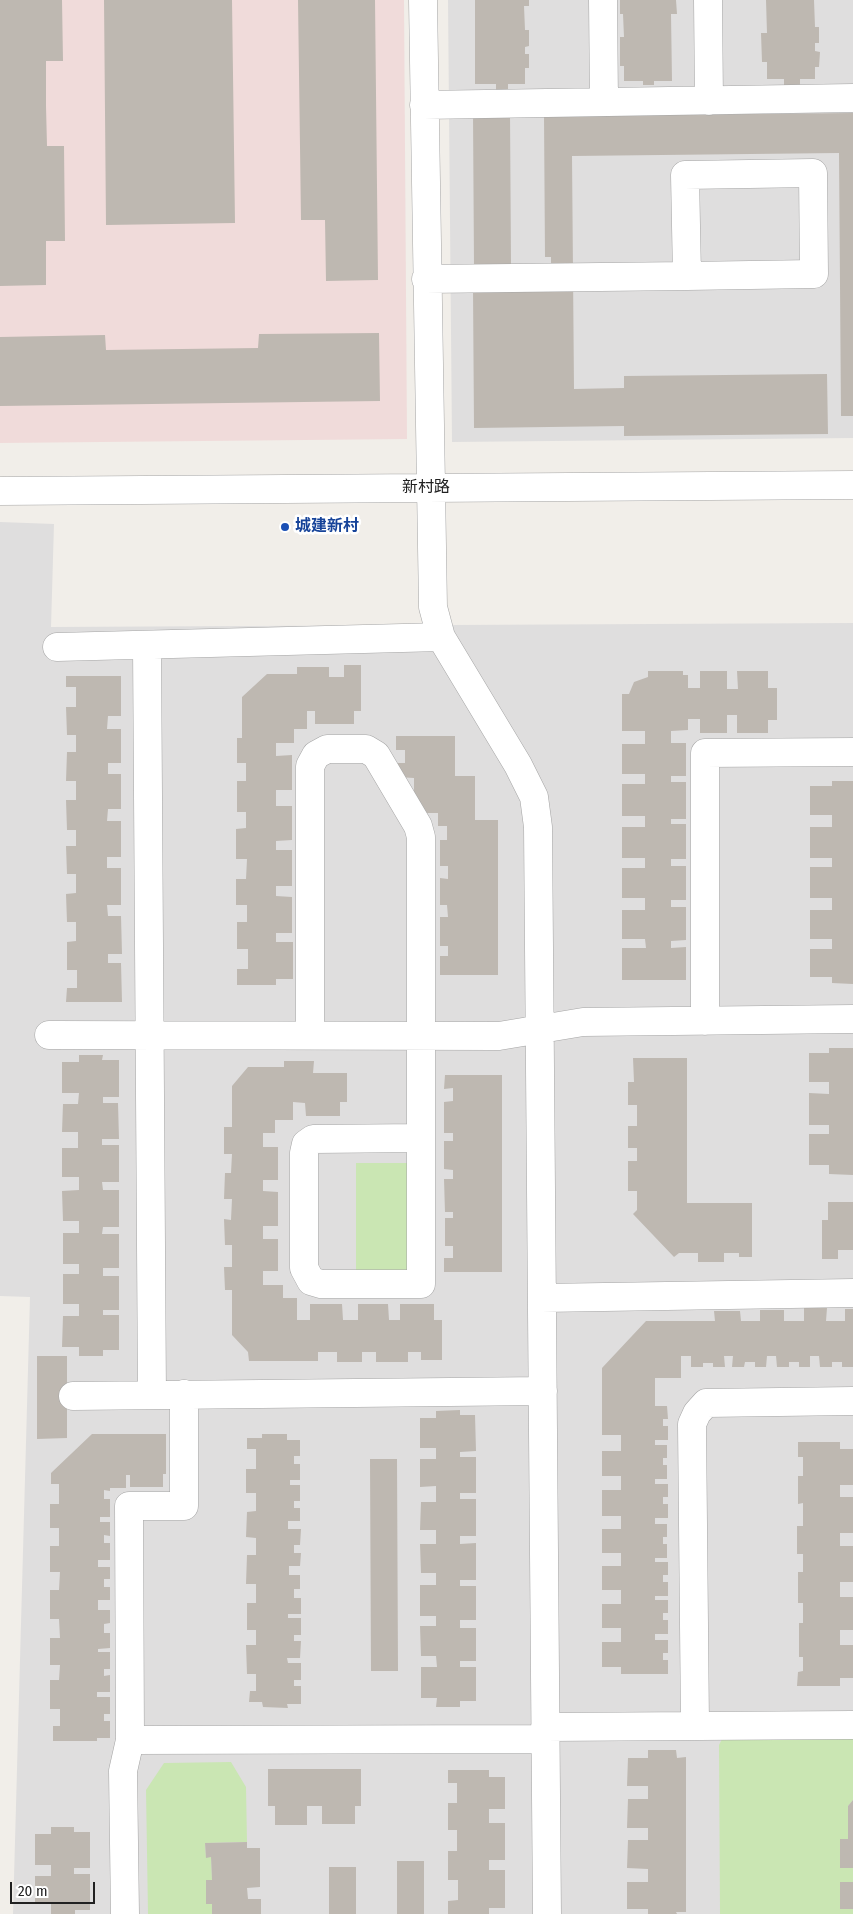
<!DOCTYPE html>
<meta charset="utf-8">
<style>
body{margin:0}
#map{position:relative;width:853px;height:1914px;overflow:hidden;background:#f1eee9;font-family:"Fira Sans Condensed",sans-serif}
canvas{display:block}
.scale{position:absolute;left:10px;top:1882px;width:85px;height:22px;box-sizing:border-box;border:2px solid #212121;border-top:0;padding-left:6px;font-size:15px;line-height:18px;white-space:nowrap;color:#212121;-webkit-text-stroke:4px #fff;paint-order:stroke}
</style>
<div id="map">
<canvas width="853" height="1914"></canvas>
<div class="scale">20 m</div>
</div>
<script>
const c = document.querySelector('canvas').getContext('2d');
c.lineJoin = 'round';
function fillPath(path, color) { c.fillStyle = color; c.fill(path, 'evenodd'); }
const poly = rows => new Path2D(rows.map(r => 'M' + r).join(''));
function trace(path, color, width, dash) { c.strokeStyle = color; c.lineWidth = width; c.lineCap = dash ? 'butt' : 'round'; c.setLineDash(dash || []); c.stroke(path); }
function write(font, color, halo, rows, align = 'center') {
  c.font = font + ' "Fira Sans Condensed","Noto Sans SC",sans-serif'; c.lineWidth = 5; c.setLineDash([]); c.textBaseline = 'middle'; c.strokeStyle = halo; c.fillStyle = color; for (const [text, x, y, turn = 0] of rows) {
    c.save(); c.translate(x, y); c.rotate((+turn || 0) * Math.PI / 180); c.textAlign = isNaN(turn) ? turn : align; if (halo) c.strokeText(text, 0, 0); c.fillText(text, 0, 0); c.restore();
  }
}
fillPath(poly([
 [448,0,853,0,853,438,452,442],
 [0,522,54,524,51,627,853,623,853,1914,13,1914,30,1297,0,1296]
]), '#dfdede');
fillPath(poly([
 [0,0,404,0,407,439,0,443]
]), '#f0dbda');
fillPath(poly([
 [356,1163,413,1163,413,1270,356,1270],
 [853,1735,853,1800,848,1806,848,1839,840,1839,853,1868,853,1882,840,1882,840,1908,853,1909,853,1914,720,1914,719,1745,723,1737],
 [231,1762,246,1787,247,1842,205,1843,206,1857,211,1857,212,1880,206,1880,206,1904,212,1904,212,1914,148,1914,146,1790,164,1763]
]), '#cae6b3');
fillPath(poly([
 [0,0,62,0,63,61,46,61,46,106,47,146,64,146,65,241,46,241,46,285,0,286],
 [104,0,232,0,235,223,106,225],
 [298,0,375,0,378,280,326,281,325,220,301,220],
 [475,0,529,0,529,6,524,6,525,30,529,30,529,46,525,47,525,54,529,54,529,68,525,68,525,84,508,84,508,90,496,90,496,84,475,84],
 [620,0,676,0,677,14,671,14,672,81,654,81,654,85,643,85,643,81,624,81,624,66,620,66,620,37,624,37,623,14,620,14],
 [766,0,814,0,815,27,819,27,819,43,815,43,815,51,820,52,819,67,815,67,815,79,800,79,800,85,784,85,784,79,767,79,767,62,762,62,761,33,767,33],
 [473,113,510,113,511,265,474,266],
 [853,113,853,416,841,416,839,153,572,156,574,389,624,388,624,376,827,374,828,434,624,436,624,426,474,428,473,288,551,288,551,257,545,257,544,116],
 [379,333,380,401,0,406,0,337,105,335,106,350,258,348,259,334],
 [344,665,361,665,361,711,354,711,354,724,315,724,315,711,307,711,307,729,294,729,294,743,276,743,276,756,292,755,292,790,276,790,276,806,292,806,292,840,276,841,276,850,292,850,292,886,276,886,276,896,292,897,292,933,276,933,276,942,293,942,293,979,276,979,276,985,237,985,237,969,248,969,248,949,237,949,237,922,247,922,247,905,236,905,236,879,246,879,247,859,236,859,236,829,246,828,246,812,237,812,237,781,246,781,246,763,237,763,237,738,242,738,242,697,267,674,297,674,297,667,329,667,329,677,344,677],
 [648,671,683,671,683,675,688,675,688,688,700,688,700,671,727,671,727,689,738,689,737,671,768,671,768,688,777,688,777,720,768,720,768,733,737,733,737,715,727,715,727,733,700,733,700,719,688,719,688,730,671,731,671,743,686,743,686,776,671,776,671,782,686,782,686,819,671,819,671,824,686,824,686,859,671,859,671,866,686,866,686,900,671,900,671,907,686,907,686,940,671,941,671,948,686,947,686,980,622,980,622,948,646,948,645,939,622,939,622,910,645,910,645,898,622,898,622,868,645,868,645,858,622,858,622,827,645,827,645,816,622,816,622,784,645,784,645,774,622,774,622,744,645,744,645,731,622,731,622,694,629,694,634,682,648,677],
 [66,676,121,676,121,716,108,716,107,729,121,729,121,763,108,763,108,774,121,774,121,809,108,809,107,821,121,821,121,857,107,857,107,868,121,868,121,905,107,905,108,916,121,916,122,954,108,954,108,963,121,963,122,1002,66,1002,67,988,77,988,77,970,67,970,67,942,76,941,76,922,67,922,66,894,76,893,76,874,67,874,66,846,76,846,76,830,67,830,66,800,76,800,76,781,66,781,67,752,76,752,76,735,67,735,66,707,76,707,76,687,66,687],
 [396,736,455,736,455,776,475,776,475,820,498,820,498,975,440,975,440,956,448,956,448,946,440,946,440,917,448,917,447,905,440,905,440,878,448,879,448,866,440,866,440,840,447,840,447,826,438,826,438,813,414,813,414,778,397,777,397,763,405,763,405,750,396,750],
 [832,781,853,781,853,984,832,983,832,977,810,977,810,949,832,949,832,939,810,939,810,910,832,910,832,898,810,898,810,867,832,867,832,858,810,858,810,827,832,827,832,815,810,815,810,786,832,786],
 [829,1048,853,1048,853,1175,829,1174,829,1165,809,1165,809,1134,829,1134,829,1125,809,1125,809,1093,829,1094,829,1082,809,1082,809,1053,829,1053],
 [79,1055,103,1055,102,1060,119,1060,119,1097,103,1097,103,1103,118,1103,119,1139,102,1139,102,1145,119,1145,119,1182,102,1182,103,1190,119,1190,119,1227,103,1227,102,1234,119,1234,119,1268,103,1268,103,1276,119,1276,119,1310,103,1310,103,1315,119,1315,119,1350,103,1350,103,1356,79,1356,79,1347,62,1347,63,1316,79,1316,79,1304,63,1304,63,1274,79,1274,79,1264,63,1264,63,1233,79,1233,79,1221,63,1221,62,1191,79,1190,79,1177,62,1177,62,1148,78,1148,78,1132,62,1132,63,1104,78,1104,79,1093,62,1093,62,1062,79,1062],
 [633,1058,687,1058,687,1203,752,1203,752,1257,739,1257,739,1253,724,1253,724,1262,698,1262,698,1253,679,1253,674,1257,633,1214,637,1210,637,1191,628,1191,628,1161,637,1161,637,1148,628,1148,628,1126,637,1126,637,1105,628,1105,628,1082,634,1082],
 [284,1061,314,1061,313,1073,347,1073,347,1102,340,1102,340,1116,306,1116,305,1103,293,1102,293,1120,275,1120,275,1133,263,1133,263,1147,278,1147,278,1180,263,1180,263,1191,278,1192,278,1226,263,1226,263,1239,278,1239,278,1271,263,1271,263,1285,283,1285,283,1298,297,1298,297,1320,310,1320,310,1304,342,1304,343,1320,358,1320,358,1304,388,1304,389,1320,400,1320,400,1304,434,1304,434,1320,442,1320,442,1360,421,1360,421,1352,408,1352,408,1362,376,1362,376,1352,362,1352,362,1362,337,1362,337,1352,318,1352,318,1361,249,1361,248,1352,232,1335,232,1290,225,1290,224,1267,232,1267,232,1245,225,1245,224,1219,231,1220,232,1199,224,1199,225,1173,231,1173,232,1154,224,1154,224,1127,232,1127,232,1086,248,1067,284,1067],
 [445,1075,502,1075,502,1272,444,1272,444,1258,453,1258,453,1246,445,1246,445,1218,453,1218,453,1212,445,1212,444,1179,453,1179,453,1170,444,1169,444,1141,453,1141,453,1133,444,1133,444,1102,453,1101,453,1088,444,1089],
 [828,1202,853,1202,853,1250,838,1250,838,1259,822,1259,822,1220,828,1220],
 [804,1308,827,1308,826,1321,845,1321,845,1309,853,1309,853,1367,842,1367,842,1362,832,1362,832,1367,820,1367,819,1356,810,1356,810,1367,799,1367,799,1362,789,1362,789,1367,777,1367,776,1356,767,1356,766,1367,755,1367,755,1362,745,1362,744,1367,732,1367,733,1356,724,1356,725,1367,713,1367,713,1363,703,1363,703,1367,691,1367,691,1356,681,1356,681,1378,655,1378,655,1406,667,1406,668,1419,663,1419,663,1426,668,1426,668,1440,655,1440,655,1445,667,1445,667,1458,663,1458,663,1465,667,1465,667,1479,655,1479,655,1484,668,1484,668,1497,663,1497,663,1504,668,1504,668,1518,655,1518,655,1524,667,1524,667,1537,663,1537,663,1544,667,1544,667,1558,655,1558,655,1562,668,1562,668,1575,663,1575,663,1582,668,1582,668,1596,655,1596,655,1600,668,1600,668,1613,663,1613,663,1620,668,1620,668,1634,655,1634,655,1640,668,1640,668,1653,663,1653,663,1660,668,1660,668,1674,621,1674,621,1667,602,1667,602,1642,621,1642,621,1628,602,1628,602,1604,621,1604,621,1590,602,1590,602,1566,621,1566,621,1553,602,1553,602,1529,621,1529,621,1516,602,1516,602,1490,621,1490,621,1476,602,1476,602,1451,621,1451,621,1435,602,1435,602,1368,646,1321,715,1321,714,1311,740,1311,741,1321,760,1321,760,1310,784,1310,784,1321,804,1321],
 [37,1356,67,1356,67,1438,37,1439],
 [460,1410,460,1415,475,1415,476,1451,460,1452,460,1457,476,1457,476,1493,460,1493,460,1499,476,1499,476,1536,460,1536,460,1544,476,1543,476,1580,460,1580,460,1586,476,1586,476,1620,460,1620,460,1628,476,1628,476,1661,460,1661,460,1667,476,1667,476,1701,460,1701,460,1707,436,1707,437,1698,421,1698,421,1667,437,1667,436,1656,421,1656,420,1626,436,1626,436,1616,420,1616,420,1585,436,1585,436,1573,421,1573,420,1544,436,1544,436,1530,420,1530,421,1502,436,1502,436,1486,420,1487,420,1459,436,1459,436,1448,420,1448,420,1418,436,1418,436,1411],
 [92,1434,166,1434,166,1474,163,1474,163,1487,130,1487,130,1475,126,1475,126,1488,110,1488,110,1491,104,1490,104,1499,110,1499,110,1517,100,1517,100,1522,110,1522,110,1536,104,1535,104,1543,110,1543,110,1560,98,1560,98,1567,110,1567,110,1579,104,1579,104,1587,110,1587,110,1600,98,1600,98,1610,110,1610,110,1623,104,1624,104,1633,110,1633,110,1648,98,1649,98,1652,110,1652,110,1669,104,1669,104,1676,110,1675,110,1692,97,1692,97,1697,110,1697,110,1714,104,1714,104,1721,110,1721,110,1738,97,1738,97,1741,53,1741,53,1726,60,1726,60,1709,50,1709,50,1680,59,1680,60,1665,50,1665,50,1638,60,1638,59,1619,50,1619,50,1590,59,1590,60,1572,50,1572,50,1546,59,1546,59,1528,50,1528,50,1504,59,1504,59,1484,51,1484,51,1473],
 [262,1434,287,1434,287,1440,300,1440,300,1456,294,1456,294,1464,300,1464,300,1480,290,1480,290,1485,300,1485,300,1501,294,1501,294,1508,300,1508,300,1521,288,1521,288,1529,301,1529,300,1545,294,1545,294,1553,301,1553,300,1566,289,1566,289,1575,300,1575,300,1589,294,1589,294,1598,301,1598,301,1614,288,1614,288,1618,301,1618,301,1635,294,1635,294,1641,301,1641,300,1658,287,1658,288,1663,301,1663,301,1680,294,1680,294,1686,301,1686,301,1704,287,1704,288,1708,263,1707,262,1702,249,1702,250,1691,256,1691,256,1674,247,1674,246,1645,256,1645,256,1630,247,1630,247,1603,256,1603,256,1584,246,1584,247,1555,256,1555,256,1538,246,1537,247,1512,256,1511,256,1493,246,1493,246,1469,256,1469,256,1449,247,1449,247,1438,262,1438],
 [798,1442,840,1442,840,1449,853,1449,853,1485,840,1485,840,1497,853,1497,853,1533,840,1533,840,1546,853,1546,853,1582,840,1582,840,1597,853,1597,853,1630,840,1630,840,1645,853,1645,853,1678,840,1678,840,1686,797,1686,798,1672,803,1671,803,1657,799,1657,799,1623,803,1623,803,1603,798,1603,798,1572,803,1572,803,1554,797,1554,797,1526,803,1526,803,1503,798,1504,798,1476,803,1476,803,1457,798,1457],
 [370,1459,397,1459,398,1671,371,1671],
 [648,1750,676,1750,677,1758,686,1757,686,1912,676,1912,677,1914,648,1914,648,1909,627,1909,627,1882,648,1882,648,1869,627,1868,628,1840,648,1840,648,1828,627,1828,628,1799,648,1799,648,1786,627,1786,628,1758,648,1758],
 [268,1769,361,1769,361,1806,355,1806,355,1824,322,1824,322,1806,307,1806,307,1825,275,1825,275,1806,268,1806],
 [448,1770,489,1770,489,1777,505,1777,505,1809,489,1809,489,1823,505,1823,505,1860,489,1860,489,1870,505,1870,505,1908,489,1908,489,1914,448,1914,448,1901,458,1900,458,1880,448,1880,448,1851,457,1851,457,1830,448,1830,448,1803,457,1803,457,1783,448,1783],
 [853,1800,853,1868,840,1868,840,1839,848,1839,848,1806],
 [51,1827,74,1827,74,1832,90,1832,90,1868,74,1868,74,1874,90,1874,90,1910,75,1910,75,1914,51,1914,51,1903,35,1903,35,1876,51,1876,51,1865,35,1865,35,1834,51,1834],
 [247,1842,247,1848,260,1848,260,1887,247,1888,248,1899,261,1899,261,1914,212,1914,212,1904,206,1904,206,1880,212,1880,211,1857,206,1858,205,1843],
 [397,1861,424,1861,424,1914,397,1914],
 [329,1867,356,1867,356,1914,329,1914],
 [840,1882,853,1882,853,1909,840,1909]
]), '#beb8b1');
const minor = poly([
 [423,0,433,607,441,637,518,765,534,797,538,827,547,1914],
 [603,0,604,102],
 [708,0,709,101],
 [424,105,853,98],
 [426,279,687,276,814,274,813,173,685,175,687,276],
 [0,491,853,485],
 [147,645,152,1395],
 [57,647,441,637],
 [705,1021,705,753,853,752],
 [49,1035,499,1036,583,1022,853,1019],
 [310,1035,310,766,316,755,327,749,366,749,376,755,418,826,421,837,421,1284,321,1284,311,1281,304,1268,304,1153,306,1144,313,1139,421,1138],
 [542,1298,853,1293],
 [184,1394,184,1506,129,1506,130,1740,545,1739],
 [73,1396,543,1391],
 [695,1726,692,1424,697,1413,706,1403,853,1401],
 [545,1727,853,1725],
 [125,1914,123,1771,130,1740]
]);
trace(minor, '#a5a5a5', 29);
trace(minor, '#fff', 28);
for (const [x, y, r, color] of [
 [285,527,5,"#1a4fb4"]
]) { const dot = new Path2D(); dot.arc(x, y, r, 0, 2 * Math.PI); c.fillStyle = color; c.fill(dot); trace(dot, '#fff', 2); }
write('16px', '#212121', '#fff', [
 ["新村路",426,488]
]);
write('bold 16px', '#164399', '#fff', [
 ["城建新村",295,527]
], 'left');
</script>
